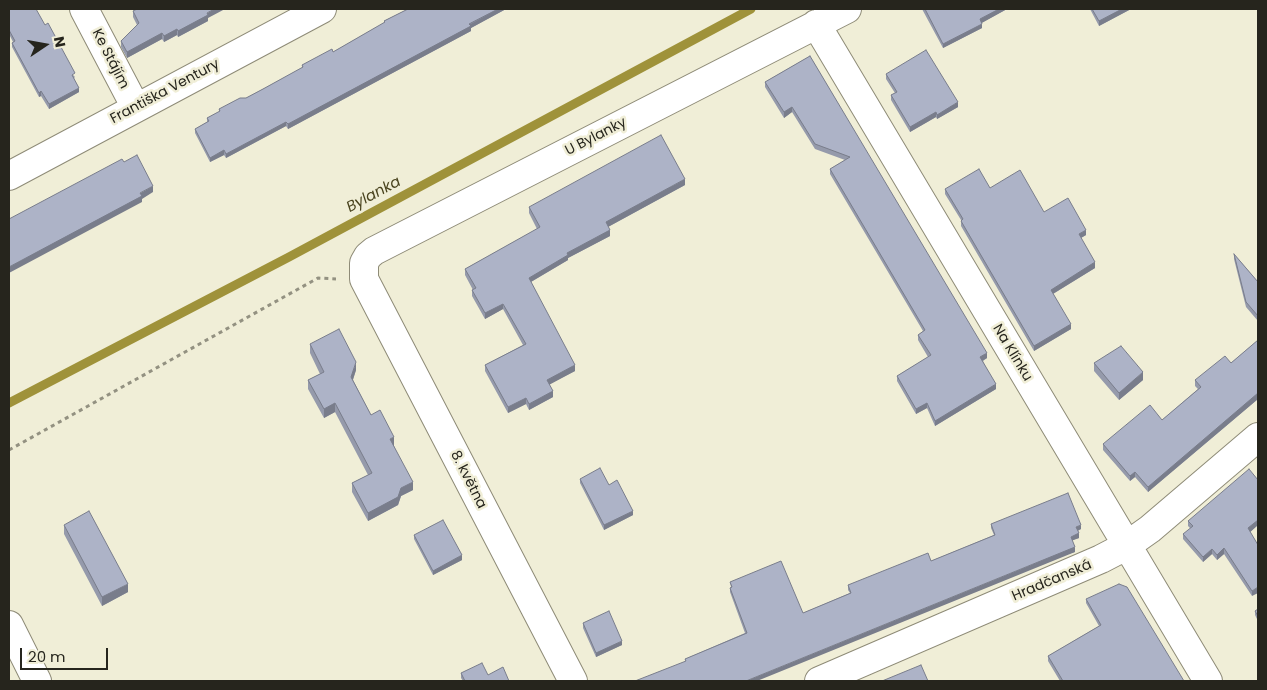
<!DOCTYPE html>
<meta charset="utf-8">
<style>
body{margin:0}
#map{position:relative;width:1267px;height:690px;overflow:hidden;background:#f0eed7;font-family:Poppins,sans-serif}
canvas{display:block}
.frame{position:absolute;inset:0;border:10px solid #26251d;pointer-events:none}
.north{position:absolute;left:20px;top:20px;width:50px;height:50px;-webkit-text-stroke:4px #f0eed7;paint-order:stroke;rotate:78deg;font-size:14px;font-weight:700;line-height:20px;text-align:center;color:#26251d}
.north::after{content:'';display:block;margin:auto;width:18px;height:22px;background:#26251d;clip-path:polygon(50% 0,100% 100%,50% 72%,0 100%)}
.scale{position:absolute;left:20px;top:648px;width:88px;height:22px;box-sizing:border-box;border:2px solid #26251d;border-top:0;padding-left:6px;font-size:15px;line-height:18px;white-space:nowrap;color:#26251d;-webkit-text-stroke:4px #f0eed7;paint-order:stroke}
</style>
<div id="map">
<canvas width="1267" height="690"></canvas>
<div class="frame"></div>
<div class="north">N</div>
<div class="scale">20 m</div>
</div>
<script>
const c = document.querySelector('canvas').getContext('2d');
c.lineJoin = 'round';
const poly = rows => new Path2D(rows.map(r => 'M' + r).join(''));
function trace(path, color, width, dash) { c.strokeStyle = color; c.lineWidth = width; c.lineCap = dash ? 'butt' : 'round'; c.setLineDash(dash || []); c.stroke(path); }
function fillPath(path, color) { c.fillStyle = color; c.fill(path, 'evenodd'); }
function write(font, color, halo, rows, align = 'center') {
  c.font = font + ' Poppins,sans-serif'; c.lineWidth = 5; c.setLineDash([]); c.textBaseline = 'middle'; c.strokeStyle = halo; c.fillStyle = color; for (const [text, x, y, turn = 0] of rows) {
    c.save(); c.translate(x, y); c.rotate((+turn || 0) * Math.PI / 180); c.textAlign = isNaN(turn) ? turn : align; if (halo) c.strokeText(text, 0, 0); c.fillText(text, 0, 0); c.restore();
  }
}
trace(poly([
 [9,403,289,257,751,9]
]), '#9f923a', 9);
const street = poly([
 [84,9,136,108],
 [816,24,1208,681],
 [9,176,322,9],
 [9,625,37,681],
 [573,681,364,279,364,263,368,256,374,251,847,9],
 [819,681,1101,559,1126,546,1150,529,1258,437]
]);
trace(street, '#8e8b77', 30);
trace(poly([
 [9,450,318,278,336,279]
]), '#939181', 3, [4, 4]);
trace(street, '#fff', 28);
fillPath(poly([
 [9,9,75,77,74,78,79,92,49,109,41,96,39,97,12,47,12,43,13,42,9,34],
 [408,9,506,9,471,28,471,31,288,129,286,126,226,158,224,155,210,162,195,133,195,129,207,122,207,118,219,112,219,109,246,98,263,89,302,68,302,65,333,52,384,23,384,21],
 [922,9,1007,9,981,23,982,28,943,48],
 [1090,9,1131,9,1099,26],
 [133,11,208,18,208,21,178,37,177,35,164,42,162,39,127,58,121,47,121,41,137,25,133,17],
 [810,56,987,358,983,361,996,389,935,426,927,408,916,414,897,381,897,376,928,357,918,340,918,335,923,331,830,174,830,169,845,160,815,149,792,112,784,118,765,87,765,82],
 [886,74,958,107,937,119,936,117,910,132,891,100,891,95,895,93,886,79],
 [685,185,608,227,610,236,568,258,568,260,531,282,575,371,549,384,553,397,529,410,526,404,508,413,485,371,485,365,523,345,503,309,485,319,472,296,472,290,473,290,465,275,465,269,537,229,529,213,529,207],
 [990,188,1044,212,1086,235,1081,238,1095,268,1053,294,1071,329,1034,351,961,226,961,220,945,194,945,189],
 [1234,254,1258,282,1258,321,1246,307,1234,259],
 [1258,340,1258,399,1148,492,1135,477,1130,481,1103,450,1103,444,1162,420,1198,389,1195,386,1195,380,1231,363],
 [310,344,356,370,353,380,371,415,394,446,413,490,401,496,398,505,368,521,352,492,352,483,368,475,335,412,324,418,308,389,308,380,320,374,310,353],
 [1094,363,1143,380,1119,400,1094,371],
 [580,479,609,485,633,515,604,530,580,483],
 [1258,480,1258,525,1250,532,1258,545,1252,596,1224,554,1217,560,1212,554,1203,562,1183,539,1183,534,1191,529,1188,526,1188,521],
 [991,524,1081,529,1078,531,1079,538,1072,540,1075,552,685,661,685,659,745,633,730,592,730,588,731,587,730,582,803,613,850,593,848,590,848,585,931,561,994,535,991,528],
 [64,525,128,592,102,606,64,534],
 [414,535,462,560,433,575,414,539],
 [1086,599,1184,681,1060,681,1048,661,1048,656,1099,626,1086,603],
 [1258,609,1258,621,1255,615,1255,611],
 [583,623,622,645,596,657,583,628],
 [461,673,488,675,509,681,463,681,461,678]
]), '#959aab');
fillPath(poly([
 [214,9,225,9,208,18,208,21,178,37,178,31],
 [498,9,506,9,471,28,471,31,288,129,288,124],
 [999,9,1007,9,980,24,980,19],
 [1122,9,1131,9,1099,26,1099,21],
 [982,24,982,28,943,48,943,44],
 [177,29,177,35,164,42,164,36],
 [162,33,162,39,127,58,127,52],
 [79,88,79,92,49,109,49,104],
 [41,91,41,96,39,97,39,93],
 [958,102,958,107,937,119,937,115],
 [792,107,792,112,784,118,784,112],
 [936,112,936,117,910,132,910,127],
 [286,122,286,126,226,158,226,154],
 [224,150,224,155,210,162,210,158],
 [685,179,685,185,606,228,606,222],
 [153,186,153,192,142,199,142,202,9,273,9,267],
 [610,230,610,236,568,258,568,260,529,283,529,278,567,253],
 [1086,230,1086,235,1079,239,1079,234],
 [1095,262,1095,268,1051,295,1051,290],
 [503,304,503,309,485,319,485,313],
 [1071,324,1071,329,1034,351,1034,346],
 [987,353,987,358,980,362,980,357],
 [356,362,356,370,351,385,351,377],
 [575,365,575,371,547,386,547,380],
 [1143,372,1143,380,1119,400,1119,393],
 [996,384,996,389,935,426,935,421],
 [553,391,553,397,529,410,529,404],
 [1258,393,1258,399,1148,492,1148,487],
 [526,398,526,404,508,413,508,407],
 [335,403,335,412,324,418,324,409],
 [927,403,927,408,916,414,916,409],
 [394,437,394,446,390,447,390,439],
 [1135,472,1135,477,1130,481,1130,476],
 [413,482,413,490,401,496,398,505,368,521,368,513,401,488],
 [633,511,633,515,604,530,604,525],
 [1258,520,1258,525,1248,534,1248,528],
 [1081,525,1081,529,1076,531,1076,527],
 [1079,533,1079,538,1071,541,1071,537],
 [1075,547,1075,552,757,681,746,681],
 [1224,548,1224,554,1217,560,1217,555],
 [1212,549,1212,554,1203,562,1203,557],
 [462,555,462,560,433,575,433,571],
 [128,584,128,592,102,606,102,597],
 [1258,587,1258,593,1252,596,1252,591],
 [622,641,622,645,596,657,596,653]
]), '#797d8b');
const building = poly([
 [9,9,36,9,45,25,48,23,75,73,72,75,79,88,49,104,41,91,39,93,12,43,15,41,9,30,9,9],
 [137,9,214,9,207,13,208,15,178,31,177,29,164,36,162,33,127,52,121,41,139,23,133,11,137,9],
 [408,9,498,9,469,24,471,26,288,124,286,122,226,154,224,150,210,158,195,129,209,121,207,118,220,111,219,109,240,98,246,98,263,89,303,67,302,65,332,49,333,52,385,22,384,21,408,9],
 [925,9,999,9,980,19,982,24,943,44,925,9],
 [1092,9,1122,9,1099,21,1092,9],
 [926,50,958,102,937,115,936,112,910,127,891,95,897,92,886,74,926,50],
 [810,56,987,353,980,357,996,384,935,421,927,403,916,409,897,376,931,355,918,335,925,330,830,169,850,157,815,144,792,107,784,112,765,82,810,56],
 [661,135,685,179,606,222,610,230,567,253,568,255,529,278,575,365,547,380,553,391,529,404,526,398,508,407,485,365,526,344,503,304,485,313,472,290,476,288,465,269,540,227,529,207,661,135],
 [137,155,153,186,140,193,142,196,9,267,9,219,122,159,124,162,137,155],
 [979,169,990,188,1020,170,1044,212,1068,198,1086,230,1079,234,1095,262,1051,290,1071,324,1034,346,961,221,963,219,945,189,979,169],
 [1234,254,1258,282,1258,316,1246,302,1234,254],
 [339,329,356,362,351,377,371,415,380,410,394,437,390,439,413,482,401,488,398,497,368,513,352,483,372,473,335,403,324,409,308,380,324,372,310,344,339,329],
 [1258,340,1258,393,1148,487,1135,472,1130,476,1103,444,1150,405,1162,420,1201,387,1195,380,1225,356,1231,363,1258,340],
 [1121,346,1143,372,1119,393,1094,363,1121,346],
 [600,468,609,485,617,480,633,511,604,525,580,479,600,468],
 [1249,469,1258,480,1258,520,1248,528,1258,545,1258,587,1252,591,1224,548,1217,555,1212,549,1203,557,1183,534,1193,526,1188,521,1249,469],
 [1068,493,1081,525,1076,527,1079,533,1071,537,1075,547,746,681,635,681,686,661,685,659,747,633,730,588,732,587,730,582,781,561,803,613,851,593,848,585,928,553,931,561,995,535,991,524,1068,493],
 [89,511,128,584,102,597,64,525,89,511],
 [443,520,462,555,433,571,414,535,443,520],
 [1119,584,1127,587,1184,681,1063,681,1048,656,1101,625,1086,599,1119,584],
 [1258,609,1258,616,1255,611,1258,609],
 [609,611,622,641,596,653,583,623,609,611],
 [482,663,488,675,503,667,509,681,465,681,461,673,482,663],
 [921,665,928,681,882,681,921,665]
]);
fillPath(building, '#adb3c7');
trace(building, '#797d8b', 1);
write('14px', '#26251d', '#f0eed7', [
 ["Ke Stájím",110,59,63],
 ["Františka Ventury",165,92,-28],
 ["U Bylanky",596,137,-27],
 ["Na Klínku",1012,353,59],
 ["8. května",468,480,63],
 ["Hradčanská",1052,581,-23]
]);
write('italic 15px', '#48421d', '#f0eed7', [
 ["Bylanka",374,195,-28]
]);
</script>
